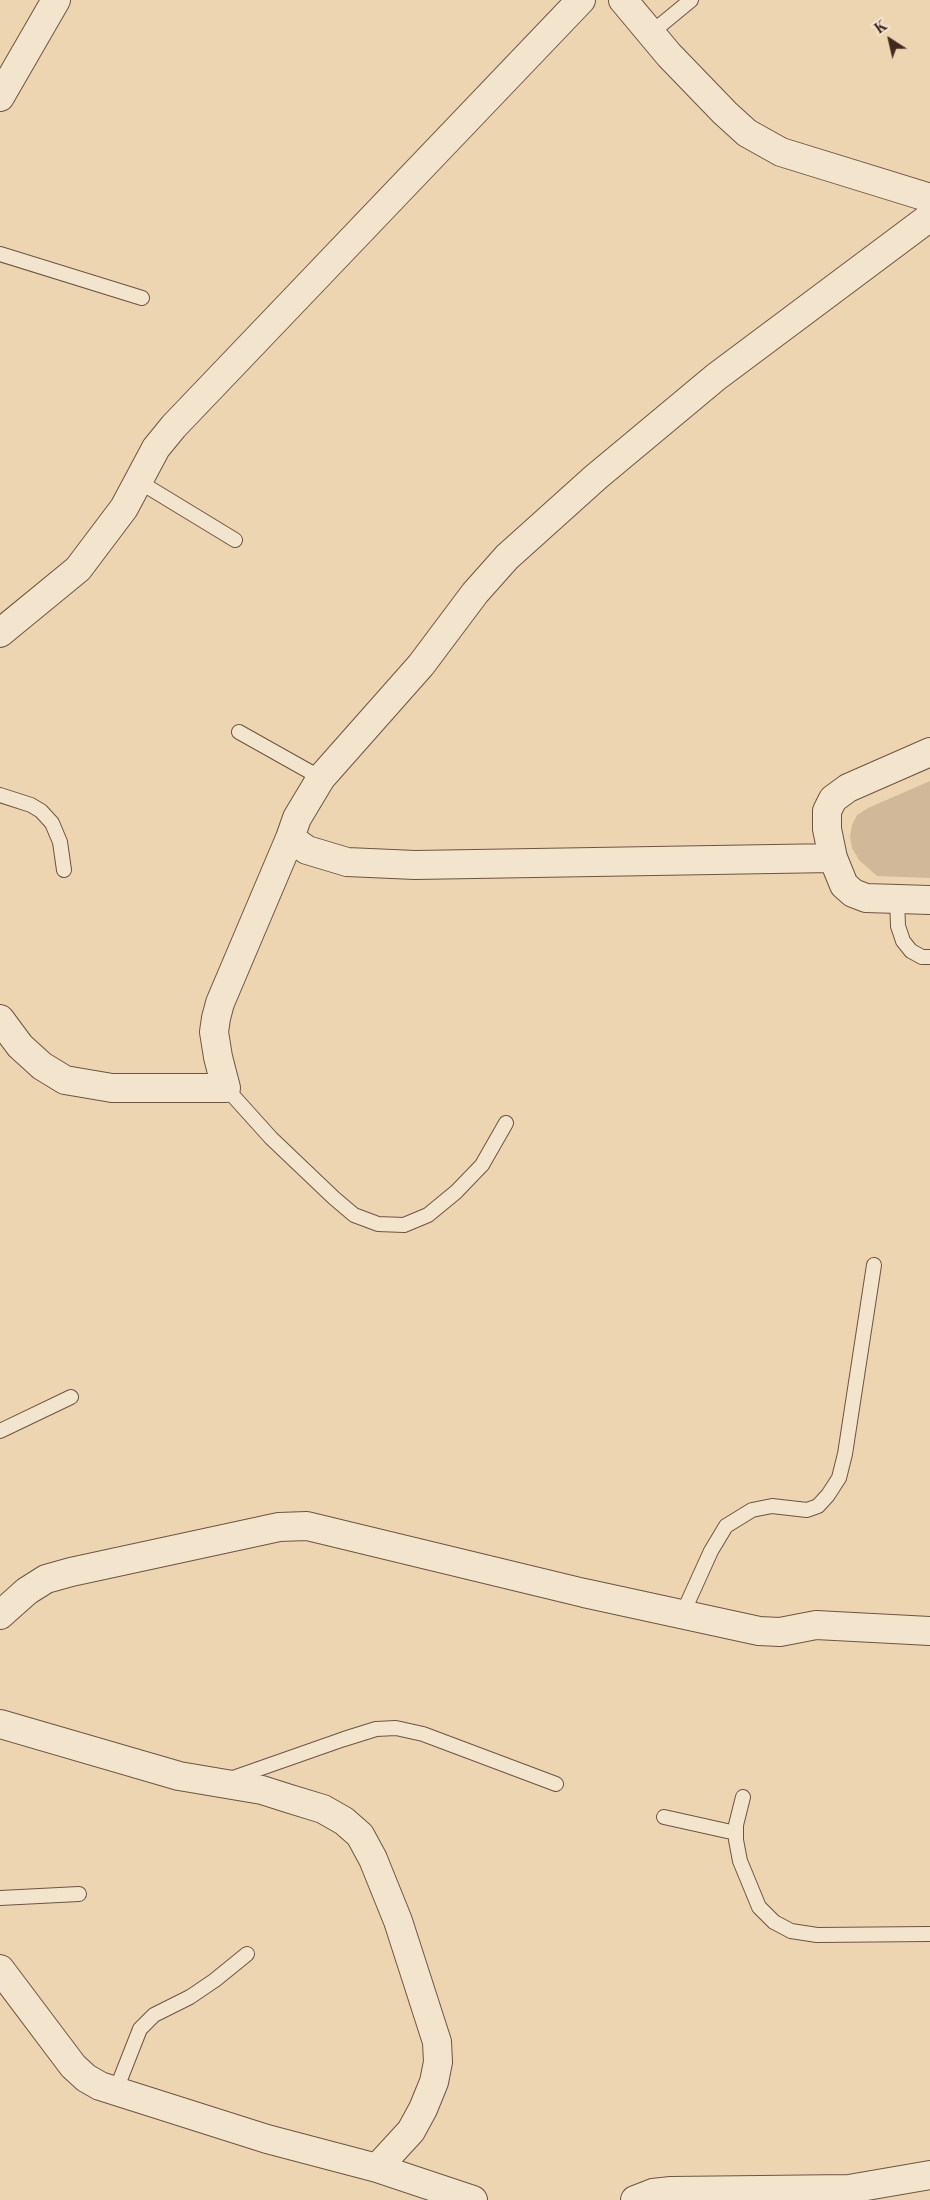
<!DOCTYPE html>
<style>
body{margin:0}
#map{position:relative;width:930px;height:2200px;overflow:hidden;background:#edd5b2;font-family:"Libre Bodoni",serif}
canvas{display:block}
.north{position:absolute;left:865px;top:15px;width:50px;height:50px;-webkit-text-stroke:4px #f3e4cd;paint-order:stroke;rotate:325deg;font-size:14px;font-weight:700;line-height:20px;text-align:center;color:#412920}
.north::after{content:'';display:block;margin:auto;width:18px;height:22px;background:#412920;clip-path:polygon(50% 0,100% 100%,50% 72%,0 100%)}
</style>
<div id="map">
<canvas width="930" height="2200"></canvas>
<div class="north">K</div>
</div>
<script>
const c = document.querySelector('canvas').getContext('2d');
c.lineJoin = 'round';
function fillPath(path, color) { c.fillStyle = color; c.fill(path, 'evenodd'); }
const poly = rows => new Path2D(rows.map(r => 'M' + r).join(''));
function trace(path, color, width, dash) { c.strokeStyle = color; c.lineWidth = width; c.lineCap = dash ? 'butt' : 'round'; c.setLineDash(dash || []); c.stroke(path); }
fillPath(poly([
 [930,781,930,878,877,876,859,860,852,848,850,837,852,825,857,815,868,808]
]), '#d0b899');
const service = poly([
 [651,33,691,0],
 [0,254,142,298],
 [138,481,235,540],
 [239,732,321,778],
 [0,795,31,805,41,811,52,823,60,842,64,870],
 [897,899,898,926,903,941,911,951,922,957,930,957],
 [226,1088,271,1138,334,1198,354,1215,378,1224,404,1225,428,1215,456,1192,482,1165,506,1123],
 [0,1431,71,1397],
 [682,1615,711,1551,726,1526,752,1510,772,1506,807,1510,818,1506,828,1495,839,1478,845,1454,874,1265],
 [230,1779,344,1739,376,1729,396,1728,423,1734,556,1784],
 [743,1797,736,1825,736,1840,740,1861,759,1907,774,1922,791,1931,817,1935,930,1934],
 [664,1817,736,1833],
 [0,1898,79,1894],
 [116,2090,140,2029,154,2015,190,1997,215,1980,247,1954]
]);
const minor = poly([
 [623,0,669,55,725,113,747,133,781,152,930,198],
 [0,97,56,0],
 [930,217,716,377,596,477,507,557,475,593,421,665,321,778,297,818,290,838,307,850,347,862,415,865,833,858,827,829,827,811,833,799,848,788,930,752],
 [0,633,78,569,124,508,156,448,174,426,581,0],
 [833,858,844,885,853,893,866,898,930,900],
 [0,1019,20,1046,42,1066,65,1080,112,1088,226,1088,218,1057,214,1032,216,1018,220,1003,290,838],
 [0,1615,27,1591,46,1579,71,1572,279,1527,307,1526,584,1593,759,1631,780,1632,816,1625,930,1631],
 [0,1724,179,1776,262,1790,287,1798,323,1809,344,1821,360,1835,373,1859,398,1921,437,2042,438,2062,434,2082,423,2109,411,2131,377,2168],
 [0,1969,73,2066,86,2078,100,2086,267,2139,377,2168,473,2200],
 [635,2200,653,2193,671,2191,849,2189,930,2175]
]);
trace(service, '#6c5444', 16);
trace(minor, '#6c5444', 30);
trace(service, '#f3e4cd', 14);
trace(minor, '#f3e4cd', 28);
</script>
